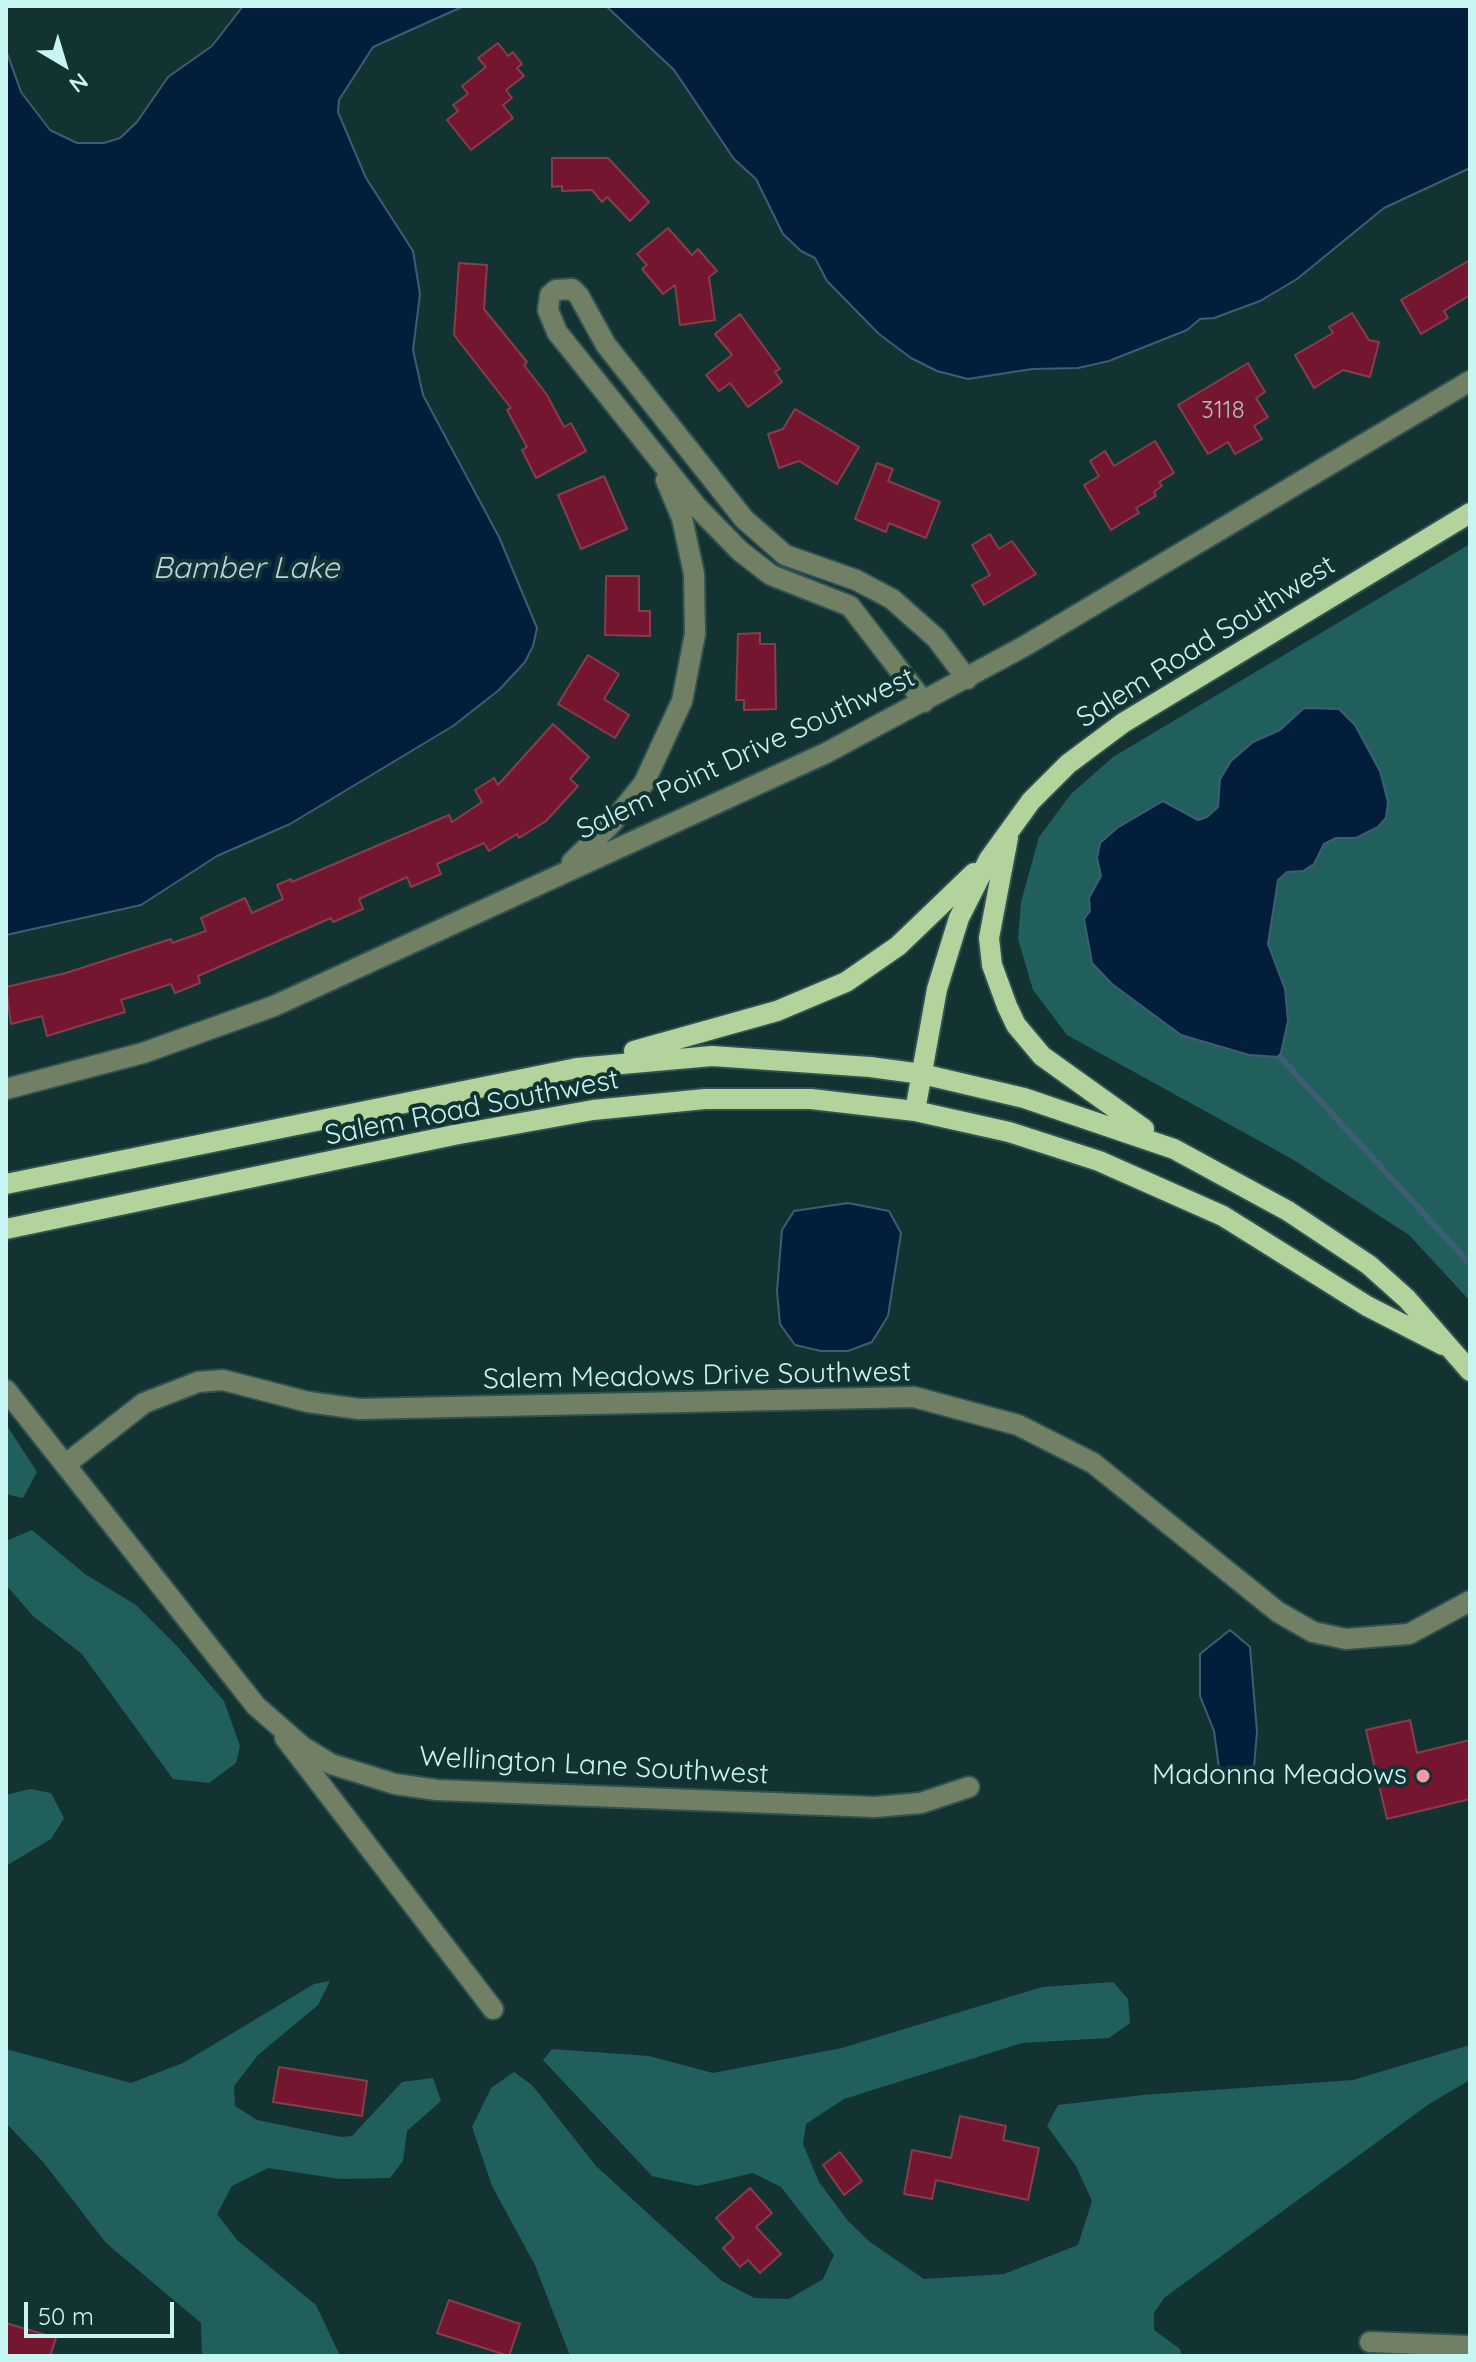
<!DOCTYPE html>
<style>
body{margin:0}
#map{position:relative;width:1476px;height:2362px;overflow:hidden;background:#123332;font-family:Quicksand,sans-serif}
canvas{display:block}
.frame{position:absolute;inset:0;border:8px solid #c6f5f2;pointer-events:none}
.north{position:absolute;left:24px;top:24px;width:80px;height:80px;-webkit-text-stroke:6px #123332;paint-order:stroke;rotate:142deg;font-size:22px;font-weight:700;line-height:32px;text-align:center;color:#c6f5f2}
.north::after{content:'';display:block;margin:auto;width:28px;height:36px;background:#c6f5f2;clip-path:polygon(50% 0,100% 100%,50% 72%,0 100%)}
.scale{position:absolute;left:24px;top:2302px;width:150px;height:36px;box-sizing:border-box;border:4px solid #c6f5f2;border-top:0;padding-left:10px;font-size:24px;line-height:28px;white-space:nowrap;color:#c6f5f2;-webkit-text-stroke:6px #123332;paint-order:stroke}
</style>
<div id="map">
<canvas width="1476" height="2362"></canvas>
<div class="frame"></div>
<div class="north">N</div>
<div class="scale">50 m</div>
</div>
<script>
const c = document.querySelector('canvas').getContext('2d');
c.lineJoin = 'round';
function fillPath(path, color) { c.fillStyle = color; c.fill(path, 'evenodd'); }
const poly = rows => new Path2D(rows.map(r => 'M' + r).join(''));
function trace(path, color, width, dash) { c.strokeStyle = color; c.lineWidth = width; c.lineCap = dash ? 'butt' : 'round'; c.setLineDash(dash || []); c.stroke(path); }
function write(font, color, halo, rows, align = 'center') {
  c.font = font + ' Quicksand,sans-serif'; c.lineWidth = 8; c.setLineDash([]); c.textBaseline = 'middle'; c.strokeStyle = halo; c.fillStyle = color; for (const [text, x, y, turn = 0] of rows) {
    c.save(); c.translate(x, y); c.rotate((+turn || 0) * Math.PI / 180); c.textAlign = isNaN(turn) ? turn : align; if (halo) c.strokeText(text, 0, 0); c.fillText(text, 0, 0); c.restore();
  }
}
fillPath(poly([
 [1470,544,1470,1301,1409,1235,1292,1159,1067,1035,1033,990,1018,939,1021,902,1039,837,1071,794,1113,757],
 [6,1424,37,1472,23,1498,6,1494],
 [32,1530,85,1574,136,1605,177,1646,224,1701,240,1746,236,1763,209,1783,173,1779,82,1654,33,1616,6,1585,6,1541],
 [30,1789,51,1793,64,1818,51,1839,6,1866,6,1795],
 [330,1981,318,2005,258,2055,234,2086,235,2106,257,2120,341,2137,352,2136,402,2082,433,2078,441,2101,407,2131,403,2161,390,2178,340,2179,268,2168,232,2186,217,2214,237,2240,316,2305,340,2356,202,2356,201,2323,106,2243,44,2163,6,2123,6,2049,131,2083,183,2063,314,1984],
 [1113,1982,1128,1999,1130,2023,1109,2038,1022,2043,844,2099,806,2124,803,2144,819,2182,848,2221,870,2242,924,2279,1004,2274,1078,2245,1092,2201,1076,2166,1047,2126,1058,2105,1143,2095,1353,2080,1470,2045,1470,2080,1429,2104,1164,2298,1154,2313,1154,2330,1180,2349,1182,2356,570,2356,535,2265,492,2186,472,2127,491,2088,514,2072,532,2085,596,2166,722,2281,754,2298,789,2299,823,2279,834,2255,781,2187,753,2173,697,2186,652,2176,543,2060,552,2049,649,2056,713,2073,842,2048,1042,1987]
]), '#205f5c');
const water = poly([
 [243,6,464,6,373,47,339,100,338,112,366,178,413,251,420,294,413,350,423,395,499,537,537,628,533,646,525,662,499,690,453,726,290,824,217,856,141,905,6,935,6,50,21,92,50,130,77,143,104,143,120,138,137,122,168,77,212,46,243,6],
 [606,6,1470,6,1470,168,1384,208,1297,279,1260,301,1214,318,1200,319,1187,330,1109,361,1078,368,1032,369,968,379,937,371,911,358,879,334,827,281,815,258,801,251,783,234,756,179,734,159,674,70,606,6],
 [1304,708,1339,709,1355,725,1380,771,1388,802,1386,818,1378,827,1356,838,1336,838,1324,844,1314,864,1303,871,1287,872,1278,880,1268,944,1285,989,1288,1021,1280,1057,1249,1055,1181,1035,1112,984,1092,963,1084,919,1090,911,1089,898,1101,876,1097,858,1100,843,1117,828,1163,801,1198,820,1207,817,1218,807,1220,779,1231,761,1253,742,1280,730,1304,708],
 [848,1203,889,1211,901,1233,888,1316,872,1342,848,1351,821,1351,795,1345,780,1324,777,1291,782,1230,794,1211,848,1203],
 [1230,1630,1250,1647,1257,1732,1253,1778,1219,1768,1214,1731,1200,1696,1200,1654,1230,1630]
]);
fillPath(water, '#021e3b');
trace(water, '#3d5e72', 2);
trace(poly([
 [1280,1057,1470,1264]
]), '#3d5e72', 6);
const building = poly([
 [498,43,508,56,513,52,522,64,517,68,524,76,506,90,512,98,503,105,513,118,471,150,447,120,458,111,453,105,468,94,462,86,486,67,478,58,498,43],
 [552,158,608,158,649,202,630,221,607,197,602,202,592,190,562,191,562,186,552,187,552,158],
 [668,228,692,255,698,249,717,271,709,277,715,320,680,325,675,285,663,294,642,269,647,265,637,254,668,228],
 [1470,260,1470,295,1444,311,1448,318,1421,334,1401,300,1470,260],
 [459,263,487,265,484,309,527,362,524,365,547,395,564,427,571,423,586,451,536,478,522,450,527,447,507,410,511,408,454,335,459,263],
 [1352,313,1369,340,1379,342,1370,377,1343,370,1314,388,1295,355,1333,333,1329,327,1352,313],
 [740,314,780,369,775,372,782,382,748,407,730,383,719,391,706,375,732,355,715,334,740,314],
 [1248,363,1265,392,1256,398,1268,417,1254,426,1262,439,1235,454,1228,442,1208,454,1178,405,1248,363],
 [795,409,859,447,837,484,799,461,779,468,768,434,783,429,795,409],
 [1155,441,1174,473,1159,482,1162,486,1154,492,1156,496,1136,508,1139,513,1111,530,1084,485,1099,476,1090,461,1105,451,1114,466,1155,441],
 [877,463,893,469,888,481,940,502,926,538,889,523,886,532,855,519,877,463],
 [604,476,627,529,581,549,558,495,604,476],
 [990,534,999,549,1012,541,1036,574,984,605,972,585,990,575,972,545,990,534],
 [606,576,639,576,639,611,650,611,650,636,605,635,606,576],
 [760,633,760,644,775,644,776,709,744,710,744,700,736,700,738,634,760,633],
 [588,655,619,674,604,699,629,715,615,738,558,704,588,655],
 [553,724,589,757,570,779,578,786,546,821,519,838,517,834,489,851,484,843,437,864,441,874,411,887,407,877,359,899,363,909,333,922,331,918,198,976,200,983,175,993,171,984,121,1000,125,1012,47,1036,42,1016,11,1024,6,987,66,973,171,939,172,943,206,931,201,918,245,898,252,913,283,899,277,885,291,879,292,882,449,815,452,822,482,802,475,790,494,778,498,785,553,724],
 [1410,1720,1417,1753,1470,1740,1470,1799,1387,1819,1366,1730,1410,1720],
 [279,2067,367,2081,362,2116,273,2102,279,2067],
 [960,2116,1006,2126,1003,2140,1039,2148,1028,2200,936,2180,932,2199,904,2194,912,2150,951,2158,960,2116],
 [840,2152,862,2181,844,2195,823,2165,840,2152],
 [750,2188,772,2213,756,2227,781,2254,760,2273,748,2260,740,2267,723,2248,734,2238,716,2218,750,2188],
 [449,2300,520,2324,509,2356,437,2333,449,2300],
 [6,2323,56,2338,50,2356,6,2356,6,2323]
]);
fillPath(building, '#751630');
trace(building, '#843f4a', 2);
const minor = poly([
 [924,702,850,606,771,575,740,551,697,507,557,332,548,310,550,295,556,290,572,289,579,296,606,345,744,519,785,555,856,580,892,599,936,638,967,679],
 [572,862,611,824,644,783,682,701,695,634,694,574,682,518,666,480],
 [6,1089,143,1053,274,1006,826,753,1023,647,1470,381],
 [6,1390,256,1706,303,1747,331,1764,395,1784,437,1790,875,1807,921,1803,969,1787],
 [66,1464,144,1403,198,1382,223,1380,308,1402,359,1409,914,1397,1018,1425,1093,1463,1278,1612,1313,1632,1346,1639,1409,1634,1470,1601],
 [285,1738,493,2009],
 [1370,2342,1470,2346]
]);
const major = poly([
 [1008,838,989,938,992,965,1007,1006,1016,1025,1042,1056,1144,1129],
 [634,1051,777,1011,846,982,898,946,974,873],
 [915,1111,937,989,959,918,989,859,1031,801,1068,764,1123,723,1470,513],
 [6,1184,577,1068,712,1056,870,1067,922,1074,1024,1098,1174,1149,1288,1211,1369,1265,1407,1299,1470,1371],
 [6,1229,454,1135,593,1110,705,1099,811,1099,915,1111,1009,1132,1099,1161,1223,1216,1367,1306,1443,1345]
]);
trace(minor, '#2f5251', 24);
trace(major, '#2f5251', 24);
trace(minor, '#718065', 20);
trace(major, '#b4d29b', 20);
for (const [x, y, r, color] of [
 [1423,1776,8,"#f49aa6"]
]) { const dot = new Path2D(); dot.arc(x, y, r, 0, 2 * Math.PI); c.fillStyle = color; c.fill(dot); trace(dot, '#123332', 3); }
write('24px', '#b2bdc2', null, [
 ["3118",1223,411]
]);
write('28px', '#c6f5f2', '#123332', [
 ["Salem Road Southwest",1206,642,-32],
 ["Salem Point Drive Southwest",746,754,-25],
 ["Salem Road Southwest",472,1108,-11],
 ["Salem Meadows Drive Southwest",697,1376,-1],
 ["Wellington Lane Southwest",594,1766,3]
]);
write('28px', '#c6f5f2', '#123332', [
 ["Madonna Meadows",1407,1776]
], 'right');
write('italic 30px', '#bdd1e7', '#123332', [
 ["Bamber Lake",246,569]
]);
</script>
